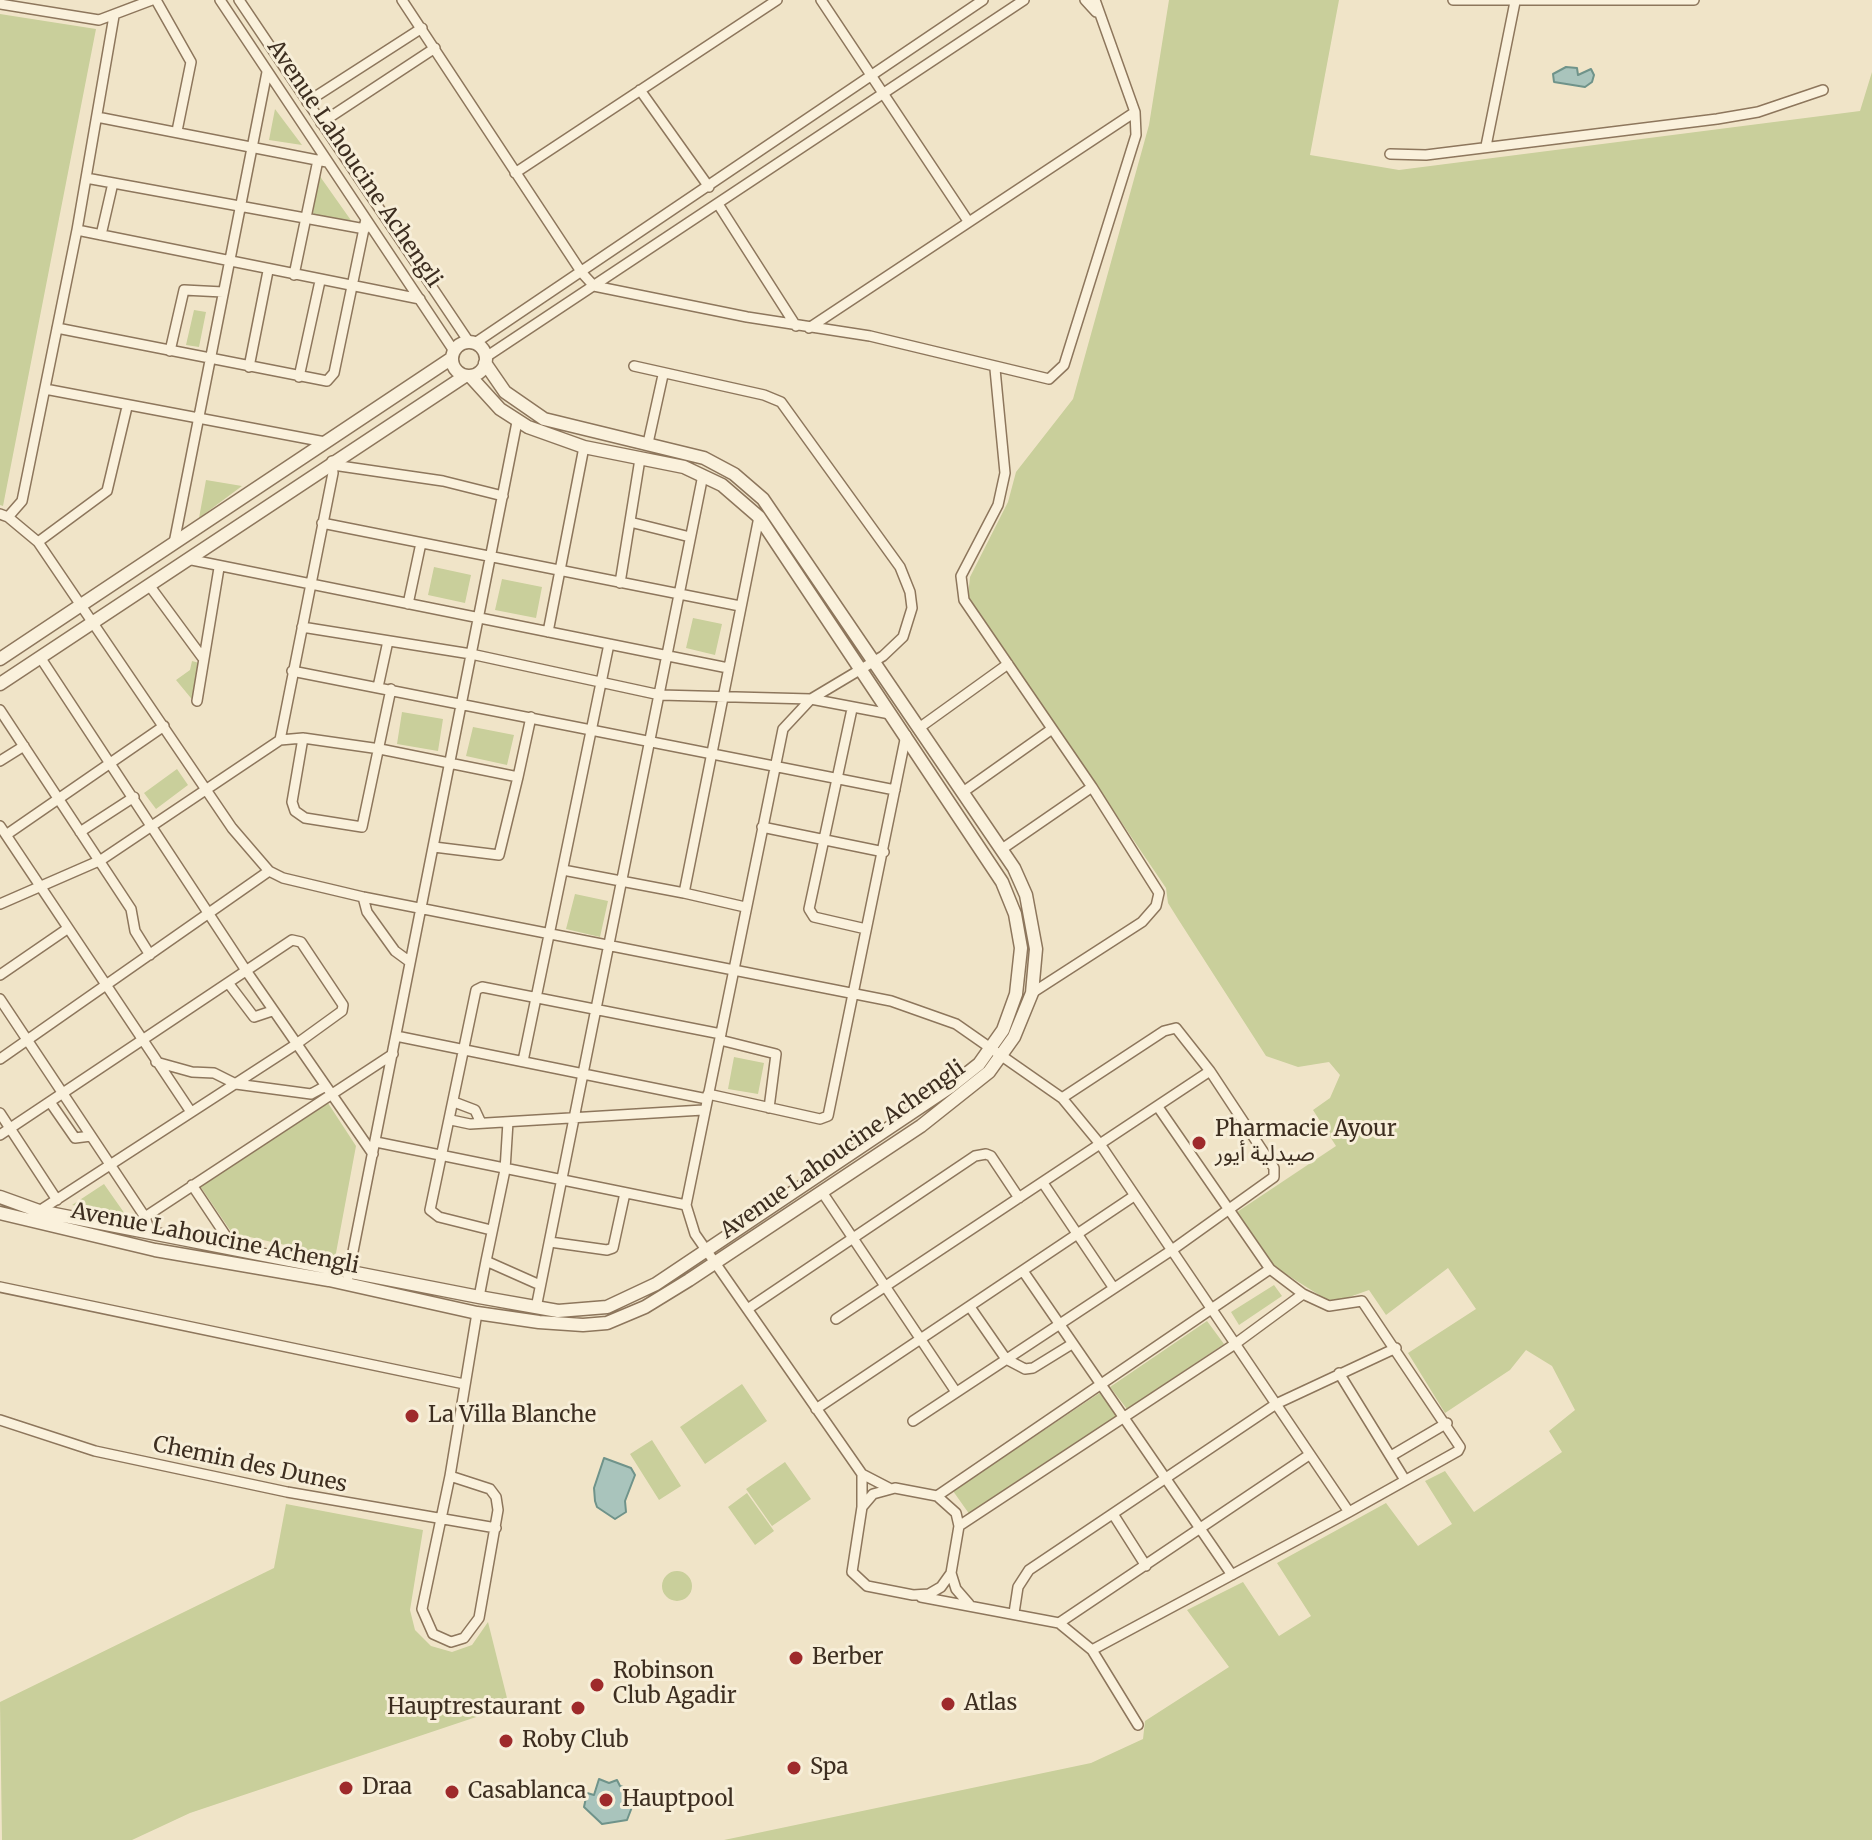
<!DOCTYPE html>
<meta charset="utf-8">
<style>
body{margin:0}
canvas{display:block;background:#f0e4c8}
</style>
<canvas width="1872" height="1840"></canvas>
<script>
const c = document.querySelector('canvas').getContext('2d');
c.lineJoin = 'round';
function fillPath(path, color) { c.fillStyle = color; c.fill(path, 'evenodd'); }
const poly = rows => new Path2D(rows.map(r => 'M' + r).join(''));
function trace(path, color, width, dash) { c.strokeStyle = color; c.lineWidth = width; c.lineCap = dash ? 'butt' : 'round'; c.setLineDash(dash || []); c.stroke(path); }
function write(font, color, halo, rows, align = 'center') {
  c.font = font + ' Merriweather,"Noto Sans Arabic",serif'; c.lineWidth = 6; c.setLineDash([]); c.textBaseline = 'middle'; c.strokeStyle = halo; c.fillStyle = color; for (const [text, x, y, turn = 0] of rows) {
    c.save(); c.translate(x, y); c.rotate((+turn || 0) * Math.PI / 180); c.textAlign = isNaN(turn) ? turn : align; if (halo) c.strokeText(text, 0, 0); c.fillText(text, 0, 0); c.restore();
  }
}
fillPath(poly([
 [1169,0,1339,0,1310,155,1399,170,1860,111,1872,72,1872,1840,724,1840,1091,1763,1143,1739,1145,1721,1229,1667,1187,1610,1243,1582,1279,1636,1311,1616,1277,1563,1386,1503,1418,1546,1452,1524,1425,1481,1445,1471,1474,1512,1562,1452,1549,1431,1575,1410,1552,1366,1526,1350,1510,1370,1445,1413,1408,1353,1476,1309,1448,1268,1386,1315,1369,1290,1341,1300,1327,1300,1270,1264,1237,1212,1336,1146,1313,1110,1330,1098,1340,1075,1329,1062,1298,1067,1266,1056,1178,919,1168,903,1166,888,968,596,970,577,1008,502,1016,472,1073,399,1149,125],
 [0,14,96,29,3,506,0,505],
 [275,109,302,145,269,140],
 [319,175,355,226,312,219],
 [194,310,206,312,199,347,186,345],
 [206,480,242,486,199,518],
 [434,567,471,575,465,603,428,595],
 [502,579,542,587,536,618,495,610],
 [693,618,722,624,715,655,686,648],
 [192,661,199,663,195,703,176,680,190,670],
 [402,712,443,719,438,751,397,744],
 [473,727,514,735,507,765,466,756],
 [177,769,188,785,156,809,144,793],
 [575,894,608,901,600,937,566,929],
 [734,1057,764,1063,758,1094,728,1089],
 [326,1100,356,1146,336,1253,334,1256,232,1233,200,1186],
 [104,1184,125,1214,72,1205],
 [1274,1285,1282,1296,1239,1325,1231,1312],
 [1207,1321,1224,1344,1127,1409,1110,1387],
 [742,1384,767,1421,705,1464,680,1427],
 [1101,1392,1118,1416,970,1515,953,1491],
 [652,1440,681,1486,659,1500,630,1454],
 [785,1462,811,1499,772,1526,746,1489],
 [747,1493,774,1531,755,1545,728,1507],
 [286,1504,423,1530,410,1610,415,1630,431,1646,452,1652,472,1645,488,1622,509,1706,190,1813,132,1840,2,1840,0,1702,274,1568],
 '662 1586a15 15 0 1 1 30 0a15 15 0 1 1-30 0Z'
]), '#c9cf9b');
const water = poly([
 [1566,67,1577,68,1578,75,1591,69,1594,75,1592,82,1585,87,1554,82,1553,74,1566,67],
 [604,1458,631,1468,635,1475,625,1501,626,1512,615,1519,597,1507,595,1501,594,1488,604,1458],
 [599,1779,609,1783,617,1780,620,1786,630,1789,625,1804,632,1807,627,1820,602,1824,584,1807,587,1793,594,1795,599,1779]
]);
fillPath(water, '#a9c4bc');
trace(water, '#6f938a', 2);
const minor = poly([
 [156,0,191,62,177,131],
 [220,0,454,351],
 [239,0,469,342],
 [402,0,582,273,594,286,747,317,870,336,1049,379,1064,365,1136,135,1135,112,1095,0],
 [821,0,968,221],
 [1085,0,1096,12],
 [1453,0,1694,0],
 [0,4,99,20,152,0],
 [640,90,709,187],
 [307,102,422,28],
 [97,117,327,162],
 [321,123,435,48],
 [1486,146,1515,2],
 [1390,154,1426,155,1717,119,1758,112,1823,90],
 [515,173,777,0],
 [86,178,365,229],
 [718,204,796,326],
 [77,230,420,299],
 [101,235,113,183],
 [294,275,318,160],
 [57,328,327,381,334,373,366,219],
 [809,328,1135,112],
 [475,343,983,0],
 [170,351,184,290,223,292],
 [486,357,1024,0],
 [634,366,764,395,781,402,900,567,910,592,912,608,903,637,883,656,811,699,783,729,686,1205,695,1234,862,1474,889,1488],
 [249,367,268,271],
 [995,369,1005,473,998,505,961,576,964,600,1092,787,1159,893,1156,906,1142,922,1032,993],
 [299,377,320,281],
 [45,389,325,442],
 [648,443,663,375],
 [333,465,443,481,503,496],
 [0,514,8,517,38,542,232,828,269,871,283,878,363,897,891,1001,956,1024,1062,1098,1100,1144,1349,1512],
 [8,517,22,501,77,230,114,16],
 [630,522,690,537],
 [322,523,740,606],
 [38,542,107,491,127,407],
 [174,543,267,72],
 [187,559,728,668],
 [620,583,640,459],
 [149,585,202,657],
 [408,604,421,543],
 [302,627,471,654,660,695,811,699,890,714],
 [548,632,584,447],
 [40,657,247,972,373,1154],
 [292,671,895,790],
 [378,687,388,641],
 [197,701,219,568],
 [852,709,809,909,814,917,866,929],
 [0,710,131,909,135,931,150,955],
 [919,728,1008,664],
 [303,738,292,802,295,811,305,818,362,827,391,689],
 [280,740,303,738,380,749,518,777,531,717],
 [0,761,24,746],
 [963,792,1052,729],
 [0,826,191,1112],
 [762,827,884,852],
 [80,832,134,797],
 [6,835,164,726],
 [434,847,499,855,518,777],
 [1002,849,1092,787],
 [563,870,684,893],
 [363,897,367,912,395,951,410,962],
 [0,904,101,860,280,740,333,473,332,461],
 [745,907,684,893,759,517],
 [0,975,67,929],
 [229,984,254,1017,272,1011],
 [0,999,145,1217,150,1232],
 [396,1036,707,1099],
 [720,1040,776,1054,769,1108],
 [0,1059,269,871],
 [523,1061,609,644],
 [156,1062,192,1072,214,1073,236,1084,311,1094,324,1087],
 [708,1094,820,1119,828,1116,906,735],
 [50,1102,75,1138,91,1136],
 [454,1102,475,1110,481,1123],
 [0,1113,57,1200],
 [451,1120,470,1124,703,1110],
 [0,1135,292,940,301,942,343,1005,342,1011,295,1045,39,1211],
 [376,1142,686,1205],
 [1043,1183,1113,1287],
 [192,1185,234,1248],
 [822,1192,956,1392],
 [145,1217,393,1054],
 [491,1230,439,1217,430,1210,476,990,482,987,721,1034],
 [550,1242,607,1250,613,1248,625,1193],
 [486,1261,505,1170,508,1122],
 [1023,1271,1232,1575],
 [348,1277,517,422],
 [0,1287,464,1384],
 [479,1297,486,1261,540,1285],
 [970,1307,1006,1359,1025,1369,1033,1368,1072,1344],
 [536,1308,703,475],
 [749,1308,975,1156,986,1154,991,1156,1019,1198],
 [836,1319,1210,1071],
 [1339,1373,1405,1480],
 [816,1409,1134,1196],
 [0,1420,95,1451,287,1492,496,1528],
 [913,1421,1172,1250,1274,1177,1274,1168,1210,1071,1176,1028,1164,1031,1062,1098],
 [1391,1456,1447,1423],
 [862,1474,862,1507],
 [450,1476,490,1489,496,1497,498,1510,479,1618,464,1638,451,1642,433,1634,422,1609,450,1476,477,1313],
 [895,1488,937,1496,956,1513,959,1526,951,1573,941,1587,929,1594,913,1595,867,1586,852,1572,862,1507,873,1494,895,1488],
 [937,1496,1270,1269],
 [1113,1514,1146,1566],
 [959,1526,1235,1344,1303,1294],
 [951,1573,956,1589,969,1604],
 [921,1597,1059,1623,1092,1650,1138,1725],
 [1014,1613,1018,1587,1029,1570,1276,1404,1396,1348],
 [1059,1623,1309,1455],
 [1092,1650,1349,1512,1458,1451,1460,1447,1362,1301,1329,1306,1303,1294,1270,1269,1158,1107]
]);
const tertiary = poly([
 '452 359a17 17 0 1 1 34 0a17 17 0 1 1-34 0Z',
 [0,659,452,358],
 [0,684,465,376],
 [0,1197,39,1211,479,1297,558,1311,607,1307,656,1284,950,1087,979,1064,1003,1030,1016,994,1021,948,1015,914,1002,882,759,517,722,485,684,467,584,447,528,427,500,409,470,376],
 [0,1213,155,1250,329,1280,477,1313,539,1322,583,1325,607,1323,645,1307,689,1280,921,1126,989,1072,1014,1037,1032,993,1036,949,1026,895,1014,868,763,499,734,474,704,458,544,419,505,392,485,363]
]);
trace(minor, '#8d765c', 12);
trace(tertiary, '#8d765c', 15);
trace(minor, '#faf1dc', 9);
trace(tertiary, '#faf1dc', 12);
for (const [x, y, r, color] of [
 [1199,1143,8,"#9e2a2b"],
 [412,1416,8,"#9e2a2b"],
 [796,1658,8,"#9e2a2b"],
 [597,1685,8,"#9e2a2b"],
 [948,1704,8,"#9e2a2b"],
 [578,1708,8,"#9e2a2b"],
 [506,1741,8,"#9e2a2b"],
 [794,1768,8,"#9e2a2b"],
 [346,1788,8,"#9e2a2b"],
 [452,1792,8,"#9e2a2b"],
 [606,1800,8,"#9e2a2b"]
]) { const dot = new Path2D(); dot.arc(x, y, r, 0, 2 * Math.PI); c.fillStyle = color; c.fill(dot); trace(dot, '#f7eed8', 3); }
write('22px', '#3d2e20', '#f7eed8', [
 ["Avenue Lahoucine Achengli",354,164,56],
 ["Avenue Lahoucine Achengli",843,1150,-35],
 ["Avenue Lahoucine Achengli",215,1239,11],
 ["Chemin des Dunes",250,1465,12]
]);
write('22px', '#3d2e20', '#f7eed8', [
 ["Pharmacie Ayour",1215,1130],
 ["صيدلية أيور",1215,1155],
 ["La Villa Blanche",428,1416],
 ["Berber",812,1658],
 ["Robinson",613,1672],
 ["Club Agadir",613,1697],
 ["Atlas",964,1704],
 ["Hauptrestaurant",562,1708,"right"],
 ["Roby Club",522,1741],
 ["Spa",810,1768],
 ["Draa",362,1788],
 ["Casablanca",468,1792],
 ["Hauptpool",622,1800]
], 'left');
</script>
